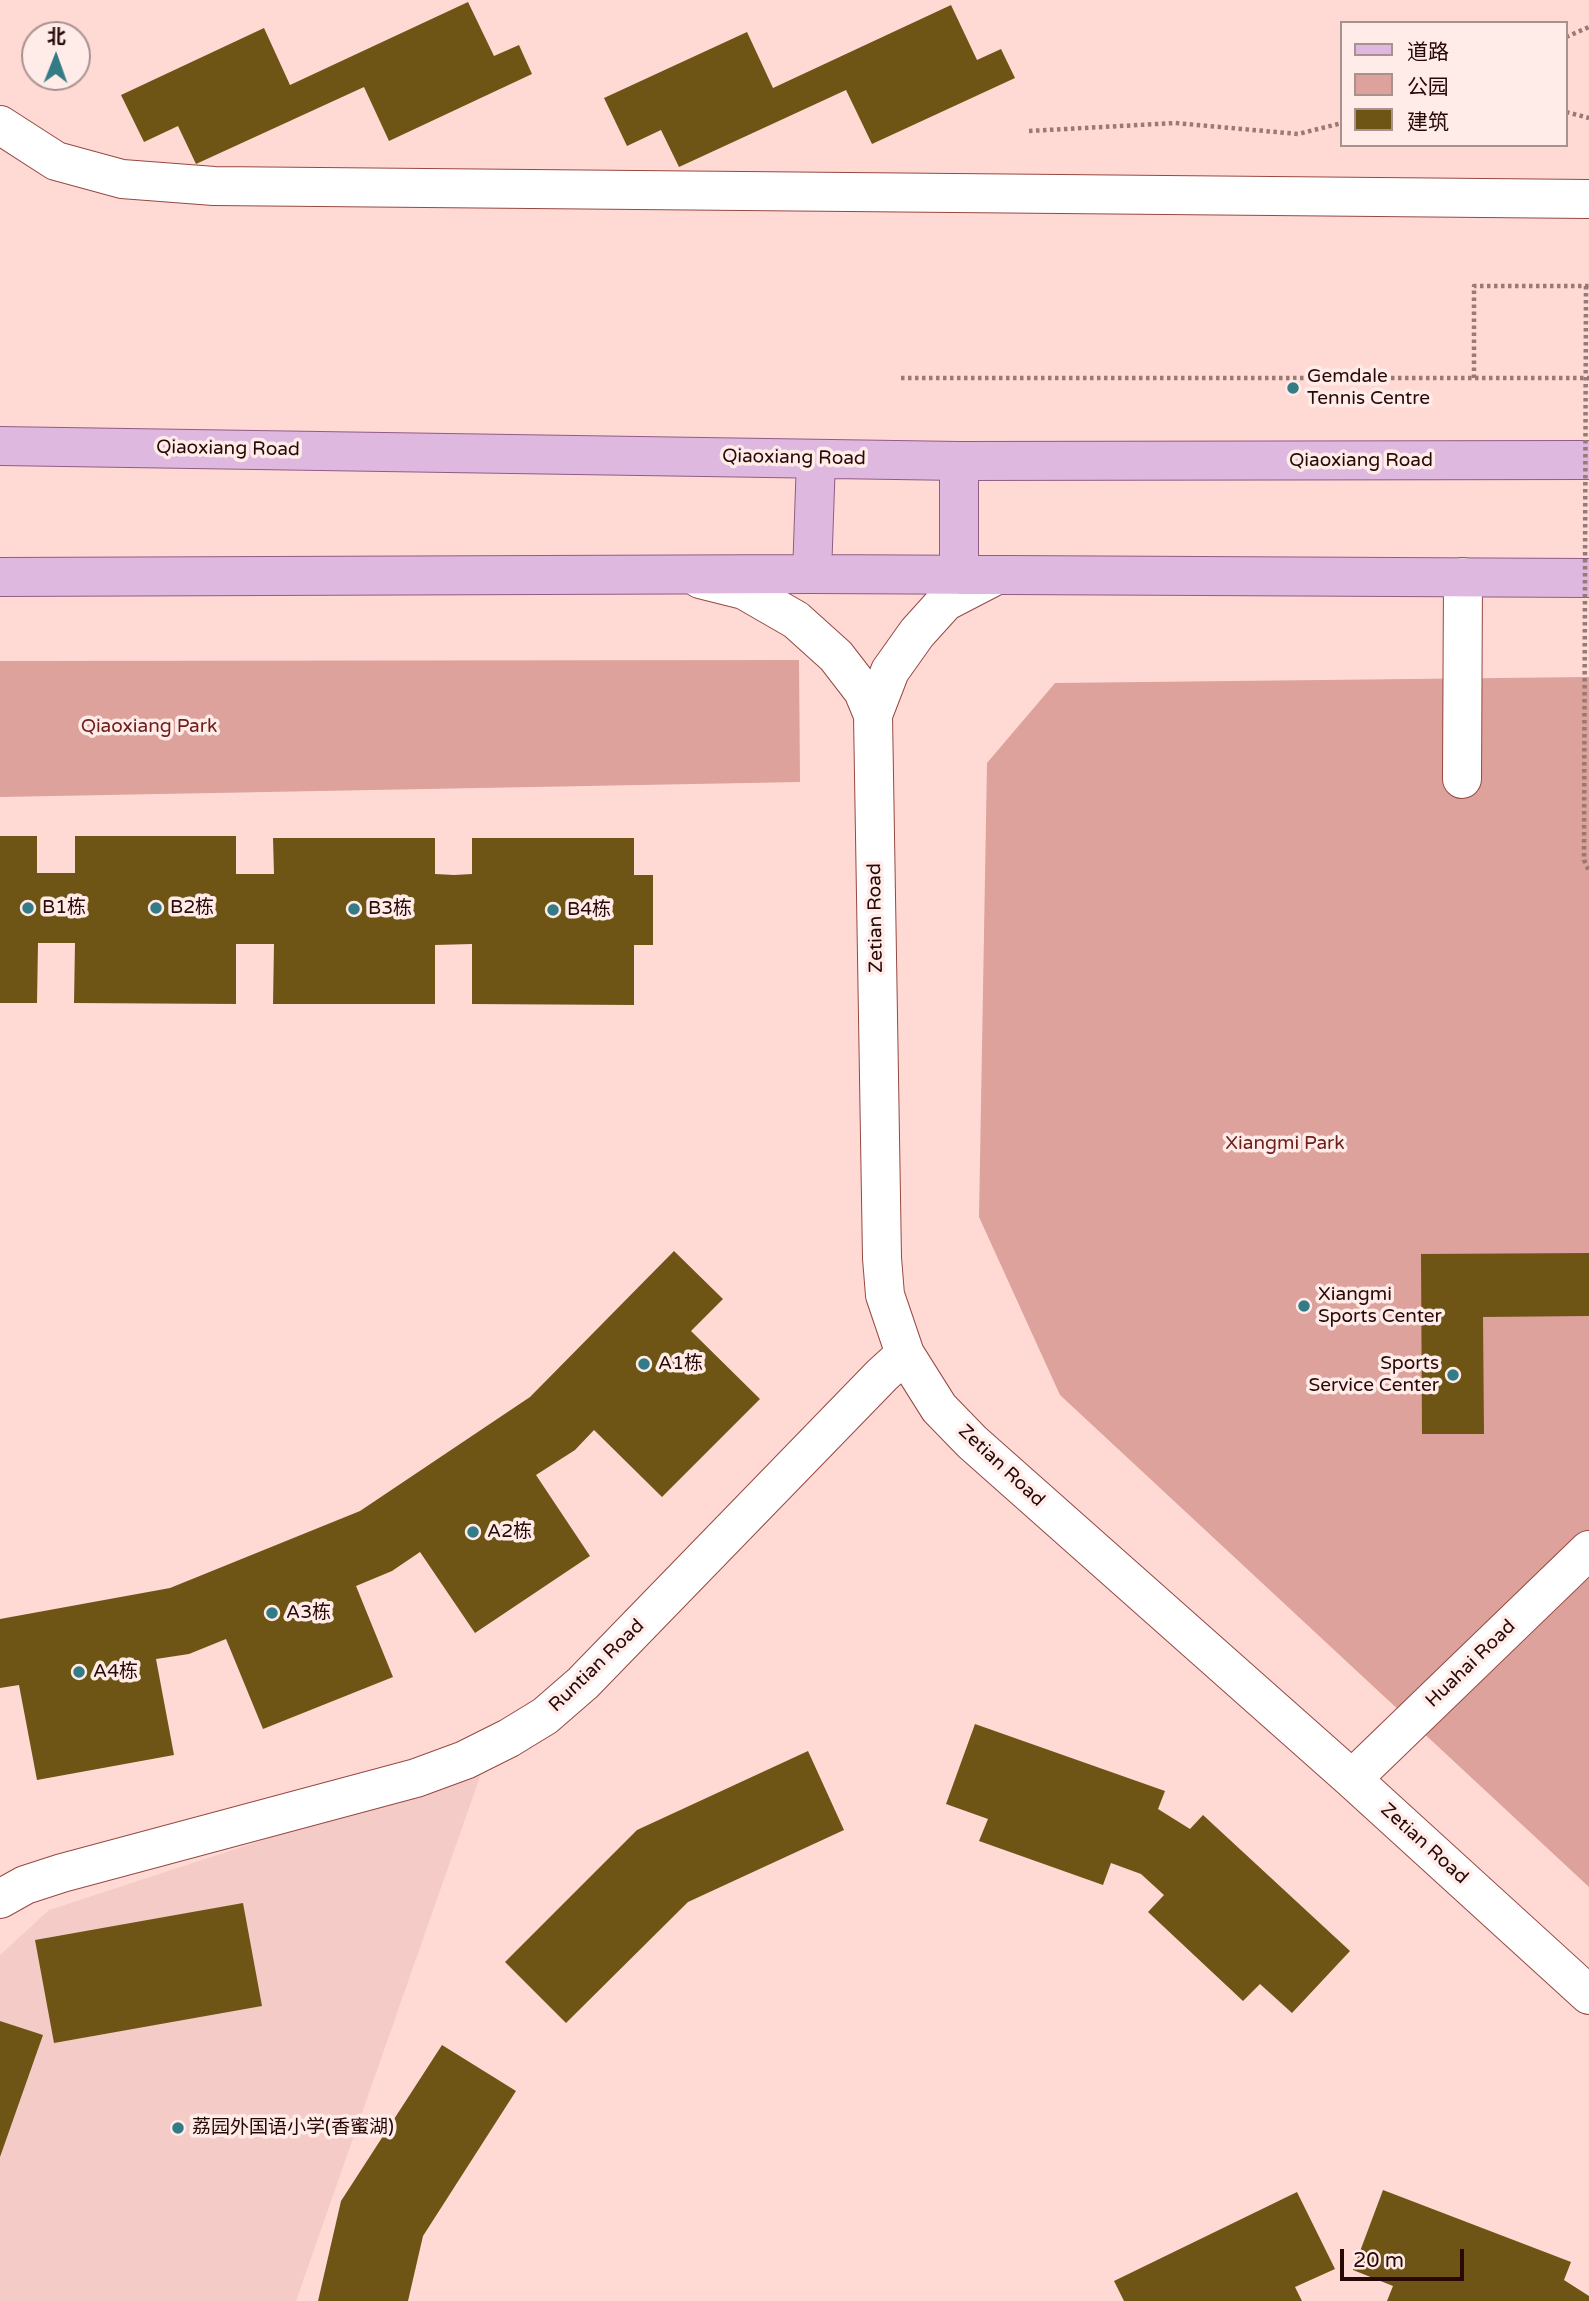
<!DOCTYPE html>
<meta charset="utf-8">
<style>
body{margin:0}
#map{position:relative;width:1589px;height:2301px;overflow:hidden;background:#ffdad5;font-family:"Varela Round","Noto Sans SC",sans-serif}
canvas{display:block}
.legend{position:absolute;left:1340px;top:21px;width:228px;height:126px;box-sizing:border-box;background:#ffece9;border:2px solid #a9918f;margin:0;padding:9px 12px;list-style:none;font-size:21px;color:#280907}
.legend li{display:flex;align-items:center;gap:14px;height:35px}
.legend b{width:35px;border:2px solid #a9918f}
.north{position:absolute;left:21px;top:21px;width:70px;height:70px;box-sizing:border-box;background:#ffece9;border:2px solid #a9918f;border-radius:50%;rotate:1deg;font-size:19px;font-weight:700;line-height:28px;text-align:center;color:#280907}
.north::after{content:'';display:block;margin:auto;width:24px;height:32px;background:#347c85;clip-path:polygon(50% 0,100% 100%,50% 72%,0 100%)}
.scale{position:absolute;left:1340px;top:2249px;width:124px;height:32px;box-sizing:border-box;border:4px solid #280907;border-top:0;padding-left:9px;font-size:21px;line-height:24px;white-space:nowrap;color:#280907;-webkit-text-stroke:5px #ffece9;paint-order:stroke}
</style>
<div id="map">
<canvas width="1589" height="2301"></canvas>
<ul class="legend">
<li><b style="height:9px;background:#deb8df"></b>道路</li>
<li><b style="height:19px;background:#dca29b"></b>公园</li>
<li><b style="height:19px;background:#6e5516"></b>建筑</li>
</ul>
<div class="north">北</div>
<div class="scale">20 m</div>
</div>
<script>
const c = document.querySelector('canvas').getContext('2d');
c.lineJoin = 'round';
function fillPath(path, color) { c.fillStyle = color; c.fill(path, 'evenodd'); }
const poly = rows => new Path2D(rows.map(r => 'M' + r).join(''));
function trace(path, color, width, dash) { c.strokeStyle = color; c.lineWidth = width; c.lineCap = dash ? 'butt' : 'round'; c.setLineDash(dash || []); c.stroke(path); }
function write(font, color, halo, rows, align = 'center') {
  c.font = font + ' "Varela Round","Noto Sans SC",sans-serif'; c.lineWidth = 7; c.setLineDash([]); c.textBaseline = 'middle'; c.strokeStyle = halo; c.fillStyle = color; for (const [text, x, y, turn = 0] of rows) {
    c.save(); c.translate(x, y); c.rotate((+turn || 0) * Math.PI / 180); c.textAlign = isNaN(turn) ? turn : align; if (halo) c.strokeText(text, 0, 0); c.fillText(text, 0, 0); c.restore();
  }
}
fillPath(poly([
 [483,1768,296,2301,0,2301,0,1955,49,1910]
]), '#f4cbc6');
fillPath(poly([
 [799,660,800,782,0,797,0,661],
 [1589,677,1589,1887,1060,1395,979,1217,987,763,1055,683]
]), '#dca29b');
fillPath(poly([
 [468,2,494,56,519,45,532,74,389,141,364,87,196,164,178,126,144,142,121,95,264,28,290,85],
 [951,5,977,60,1001,49,1015,78,872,144,846,90,679,167,661,130,627,146,604,98,747,32,773,88],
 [0,836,37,836,37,873,75,873,75,836,236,836,236,874,274,874,273,838,435,838,435,874,454,875,472,874,472,838,634,838,634,875,653,875,653,945,634,945,634,1005,472,1004,472,944,435,945,435,1004,273,1004,274,944,236,944,236,1004,74,1003,75,943,38,943,37,1003,0,1003],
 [674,1251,723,1299,691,1331,760,1399,662,1497,594,1430,575,1450,536,1475,590,1556,475,1633,420,1552,392,1571,356,1586,393,1677,263,1729,226,1639,189,1654,156,1659,174,1755,37,1780,19,1685,0,1688,0,1619,170,1588,360,1511,530,1397],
 [1589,1253,1589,1316,1483,1317,1484,1434,1422,1434,1421,1254],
 [975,1724,1165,1791,1158,1809,1190,1829,1203,1815,1350,1951,1292,2013,1260,1984,1243,2001,1148,1912,1164,1895,1141,1874,1111,1863,1103,1885,979,1841,988,1819,946,1804],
 [808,1751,844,1830,688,1902,566,2023,505,1962,637,1830],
 [243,1903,262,2006,54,2043,35,1940],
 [0,2021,43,2035,0,2157],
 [442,2045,516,2091,423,2236,408,2301,318,2301,341,2201],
 [1383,2190,1571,2262,1564,2280,1589,2296,1589,2301,1387,2301,1393,2286,1353,2270],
 [1297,2192,1335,2269,1295,2287,1302,2301,1124,2301,1114,2281]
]), '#6e5516');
const minor = poly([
 [0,125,56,161,122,179,214,186,1589,199],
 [700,579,744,590,796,620,836,656,863,691,873,715,882,1258,885,1295,905,1354,939,1408,972,1442,1352,1779,1589,1995],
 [873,715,890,671,917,633,945,602,997,575],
 [1462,779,1463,577],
 [1352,1779,1589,1550],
 [0,1899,25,1885,62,1873,416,1778,465,1760,509,1738,545,1716,583,1683,882,1375,905,1354]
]);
const major = poly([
 [0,446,959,461,1589,460],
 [959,461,959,575],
 [812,574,816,459],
 [0,577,812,574,1589,578]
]);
trace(minor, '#964842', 40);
trace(major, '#905c85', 40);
trace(poly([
 [1566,37,1589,27],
 [1566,112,1589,118],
 [1029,131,1175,123,1298,134,1342,123],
 [901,378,1589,378],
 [1474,378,1474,286,1589,286]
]), '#9a7874', 4.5, [3.5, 3.5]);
trace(minor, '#fff', 38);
trace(major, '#deb8df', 38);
trace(poly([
 [1586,286,1584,860,1589,871]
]), '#9a7874', 4.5, [3.5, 3.5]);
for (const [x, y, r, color] of [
 [1293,388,7,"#347c85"],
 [28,908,7,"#347c85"],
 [156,908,7,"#347c85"],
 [354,909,7,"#347c85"],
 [553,910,7,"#347c85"],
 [1304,1306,7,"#347c85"],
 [644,1364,7,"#347c85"],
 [1453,1375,7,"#347c85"],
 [473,1532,7,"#347c85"],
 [272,1613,7,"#347c85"],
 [79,1672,7,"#347c85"],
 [178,2128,7,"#347c85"]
]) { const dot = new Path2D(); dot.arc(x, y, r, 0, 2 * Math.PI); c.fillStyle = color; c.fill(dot); trace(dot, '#ffece9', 2.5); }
write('19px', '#280907', '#ffece9', [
 ["Gemdale",1307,377],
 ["Tennis Centre",1307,399],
 ["B1栋",42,908],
 ["B2栋",170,908],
 ["B3栋",368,909],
 ["B4栋",567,910],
 ["Xiangmi",1318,1295],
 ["Sports Center",1318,1317],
 ["A1栋",658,1364],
 ["Sports",1439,1364,"right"],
 ["Service Center",1439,1386,"right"],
 ["A2栋",487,1532],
 ["A3栋",286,1613],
 ["A4栋",93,1672],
 ["荔园外国语小学(香蜜湖)",192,2128]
], 'left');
write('19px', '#280907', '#ffece9', [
 ["Qiaoxiang Road",228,449,1],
 ["Qiaoxiang Road",794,458,1],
 ["Qiaoxiang Road",1361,461],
 ["Zetian Road",876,918,-91],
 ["Zetian Road",1001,1466,43],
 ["Huahai Road",1471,1664,-44],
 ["Runtian Road",597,1666,-44],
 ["Zetian Road",1424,1844,42]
]);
write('19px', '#6f201d', '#ffece9', [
 ["Qiaoxiang Park",149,727],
 ["Xiangmi Park",1285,1144]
]);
</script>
